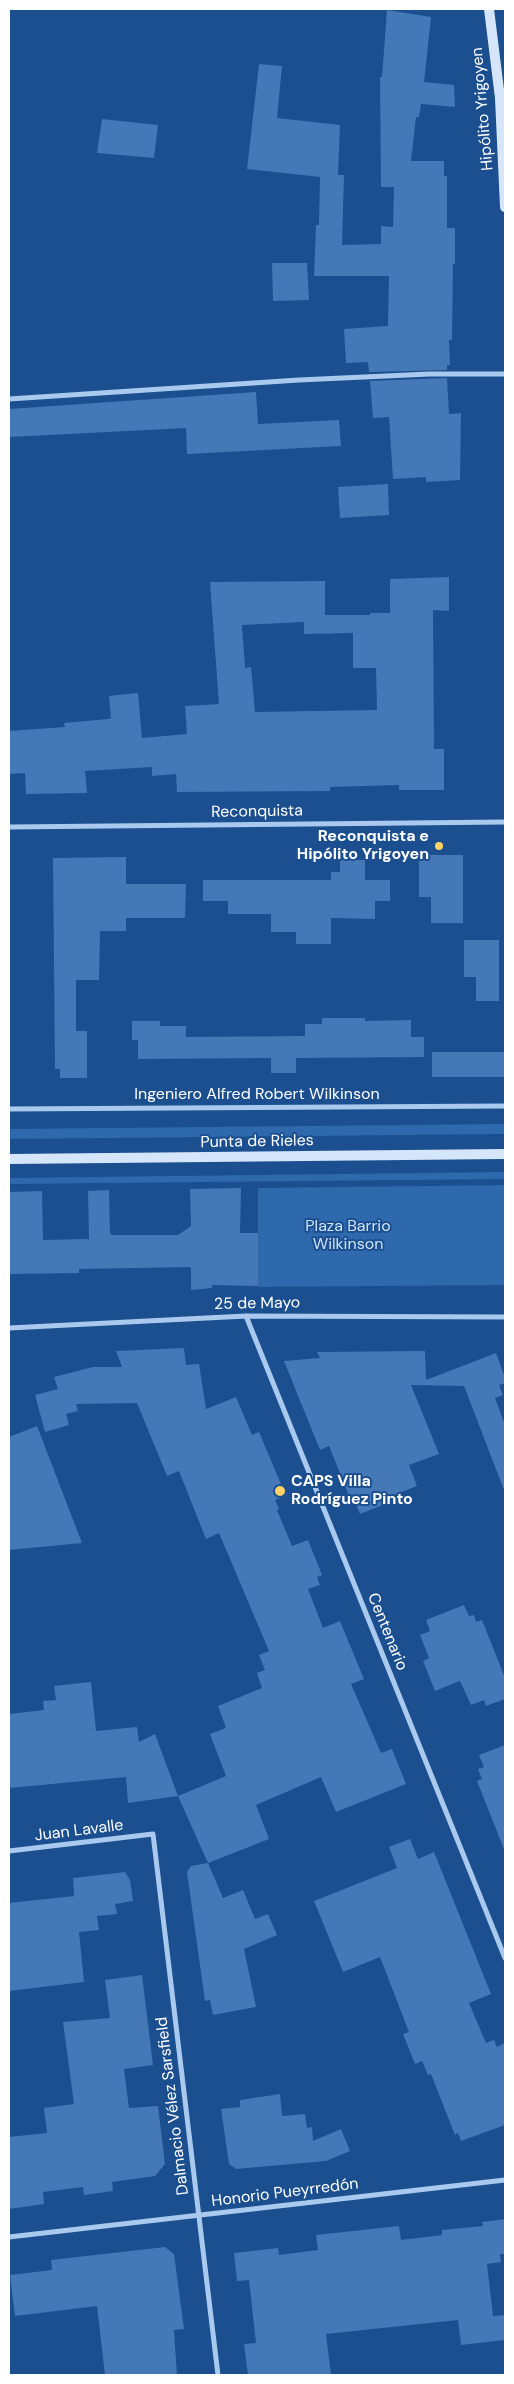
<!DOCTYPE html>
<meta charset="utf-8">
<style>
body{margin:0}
#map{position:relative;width:514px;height:2384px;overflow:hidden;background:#1b4f8f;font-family:"DM Sans",sans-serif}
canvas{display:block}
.frame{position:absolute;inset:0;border:10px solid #fff;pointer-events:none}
</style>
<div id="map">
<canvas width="514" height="2384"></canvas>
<div class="frame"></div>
</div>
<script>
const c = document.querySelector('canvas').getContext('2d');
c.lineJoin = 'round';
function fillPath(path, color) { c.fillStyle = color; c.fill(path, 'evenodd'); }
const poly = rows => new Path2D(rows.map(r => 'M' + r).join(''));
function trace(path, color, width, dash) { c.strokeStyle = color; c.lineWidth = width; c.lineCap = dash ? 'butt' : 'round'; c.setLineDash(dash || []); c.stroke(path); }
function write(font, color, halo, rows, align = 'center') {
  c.font = font + ' "DM Sans",sans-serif'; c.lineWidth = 4; c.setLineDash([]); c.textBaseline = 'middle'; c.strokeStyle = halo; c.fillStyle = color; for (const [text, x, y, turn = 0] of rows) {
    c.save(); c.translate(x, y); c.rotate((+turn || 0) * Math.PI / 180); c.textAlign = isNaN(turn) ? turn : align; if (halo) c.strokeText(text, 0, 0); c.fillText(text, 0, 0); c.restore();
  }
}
fillPath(poly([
 [505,1124,505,1134,9,1139,9,1129],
 [505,1172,505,1179,9,1184,9,1178],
 [505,1185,505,1285,258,1287,258,1188]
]), '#2e69ad');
fillPath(poly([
 [387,10,431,17,424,82,454,85,455,107,421,104,419,117,416,117,411,161,444,161,444,176,447,176,447,228,455,228,455,264,453,264,452,340,449,340,450,365,447,365,447,370,369,372,368,362,346,363,344,329,388,326,389,276,314,276,316,225,319,225,320,177,247,169,259,64,282,66,277,118,340,125,338,175,344,175,342,245,381,244,381,226,393,227,394,187,381,187,380,77,382,77],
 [102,119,158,125,154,158,97,153],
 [272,263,307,263,309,300,273,301],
 [447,378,449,414,461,413,460,480,426,482,426,477,393,479,389,417,373,418,370,381],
 [256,392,258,424,339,420,341,446,187,454,186,428,9,437,9,409],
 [388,484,389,515,340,518,338,487],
 [449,577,449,611,433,610,434,749,444,749,444,790,399,790,399,785,330,787,330,791,177,792,176,774,152,776,152,767,85,771,87,793,26,794,25,773,9,774,9,731,65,727,64,723,108,719,111,718,109,696,138,693,142,738,187,734,185,706,219,704,210,582,325,581,325,615,370,615,370,613,390,613,390,579],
 [304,622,304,634,353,633,353,668,376,668,377,710,255,712,251,667,245,668,242,625],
 [419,855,463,855,463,923,431,923,431,897,419,897],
 [126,857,126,884,186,884,185,918,126,918,126,931,100,931,99,980,76,980,76,1031,87,1031,87,1078,60,1078,60,1069,55,1069,53,858],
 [340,860,365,860,365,880,390,880,390,901,375,901,375,919,331,918,331,944,296,944,296,932,271,932,271,914,228,914,228,901,203,901,203,880,331,880,331,872,340,872],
 [464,940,499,940,499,1001,476,1001,476,977,464,977],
 [322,1018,365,1018,365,1021,411,1020,411,1037,424,1037,424,1057,296,1058,296,1073,271,1073,271,1058,138,1059,138,1040,132,1040,132,1021,160,1021,160,1026,186,1026,186,1037,305,1036,305,1024,322,1024],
 [432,1052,505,1052,505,1077,432,1077],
 [241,1188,240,1233,258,1233,258,1286,212,1285,212,1288,191,1290,191,1267,79,1269,79,1273,9,1274,9,1192,42,1191,43,1240,89,1239,88,1191,109,1190,110,1233,112,1235,178,1235,191,1226,190,1189],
 [184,1348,186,1365,199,1364,206,1409,236,1397,252,1435,259,1432,286,1496,275,1500,279,1509,277,1510,292,1546,308,1540,322,1575,317,1577,320,1585,308,1589,323,1628,340,1621,364,1679,351,1684,381,1753,392,1749,406,1784,336,1812,321,1777,256,1805,269,1839,208,1863,178,1796,226,1776,210,1734,226,1728,218,1706,262,1688,257,1673,265,1670,259,1655,269,1651,219,1533,206,1539,179,1471,167,1476,137,1403,76,1404,78,1411,66,1414,69,1425,45,1432,35,1395,58,1389,54,1377,93,1367,122,1367,116,1351],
 [425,1351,426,1380,496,1353,505,1378,505,1383,499,1385,503,1395,495,1398,505,1425,505,1490,504,1490,464,1386,411,1385,439,1454,409,1465,417,1486,386,1498,388,1503,360,1514,354,1500,351,1501,329,1446,320,1450,284,1361,320,1358,317,1352],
 [37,1426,82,1543,9,1550,9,1437],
 [464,1605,469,1616,474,1615,476,1622,482,1620,505,1678,505,1699,486,1706,484,1700,471,1705,460,1681,435,1691,423,1661,429,1658,420,1635,430,1631,426,1620],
 [91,1682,96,1731,137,1727,139,1742,155,1734,178,1796,128,1803,126,1777,9,1788,9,1714,44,1710,43,1701,56,1700,54,1686],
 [505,1745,505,1849,504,1849,477,1781,482,1779,478,1769,484,1767,479,1755],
 [410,1839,418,1859,434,1852,491,1994,469,2003,486,2043,494,2040,497,2047,505,2043,505,2125,461,2141,458,2133,455,2135,431,2074,428,2075,422,2061,415,2064,403,2034,409,2032,380,1957,343,1972,314,1901,397,1868,389,1847],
 [208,1863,223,1898,243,1890,255,1919,268,1914,277,1935,244,1949,256,2007,213,2015,210,2000,205,2001,187,1872,191,1866],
 [125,1872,130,1880,133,1901,115,1904,117,1914,97,1916,99,1930,79,1932,84,1982,9,1991,9,1903,74,1896,73,1878],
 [142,1975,153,2065,124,2069,129,2108,158,2106,165,2164,155,2176,112,2182,113,2191,84,2195,83,2187,43,2192,44,2204,9,2209,9,2137,47,2133,44,2108,74,2104,63,2022,110,2018,105,1980],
 [280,2094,282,2116,305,2114,307,2128,312,2127,313,2141,341,2129,350,2151,326,2161,236,2169,232,2166,229,2164,221,2109,240,2107,240,2100],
 [505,2219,505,2254,500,2254,501,2262,487,2264,493,2316,505,2315,505,2340,461,2345,458,2320,326,2334,331,2375,248,2375,244,2344,256,2343,249,2280,237,2281,234,2253,278,2248,279,2255,318,2250,316,2235,399,2226,401,2240,442,2235,442,2230,483,2226,482,2222],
 [165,2247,174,2254,184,2329,174,2330,177,2375,105,2375,97,2306,15,2316,10,2275,52,2270,51,2260]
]), '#4478b7');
trace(poly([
 [9,399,299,380,429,374,505,374],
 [9,827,505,822],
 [9,1109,505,1106],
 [246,1316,505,1958],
 [9,1328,246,1316,505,1317],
 [9,1851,153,1834,218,2375],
 [9,2237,505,2180]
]), '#a9c9ee', 5);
trace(poly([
 [489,9,500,98,505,207],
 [9,1159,505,1154]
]), '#d6e6fa', 10);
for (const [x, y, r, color] of [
 [439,846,5,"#ffd166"],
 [280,1491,6,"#ffd166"]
]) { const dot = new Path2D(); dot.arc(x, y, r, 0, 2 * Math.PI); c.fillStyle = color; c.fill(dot); trace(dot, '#1b4f8f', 2); }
write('16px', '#fff', '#1b4f8f', [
 ["Hipólito Yrigoyen",483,109,-95],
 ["Reconquista",257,812,-1],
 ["Ingeniero Alfred Robert Wilkinson",257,1095],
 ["Punta de Rieles",257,1142,-1],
 ["25 de Mayo",257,1304,-1],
 ["Centenario",387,1632,68],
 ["Juan Lavalle",79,1831,-7],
 ["Dalmacio Vélez Sarsfield",173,2106,-97],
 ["Honorio Pueyrredón",285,2193,-7]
]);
write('bold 16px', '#fff', '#1b4f8f', [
 ["Reconquista e",429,837],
 ["Hipólito Yrigoyen",429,855],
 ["CAPS Villa",291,1482,"left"],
 ["Rodríguez Pinto",291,1500,"left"]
], 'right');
write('16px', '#cfe3fa', '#1b4f8f', [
 ["Plaza Barrio",348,1227],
 ["Wilkinson",348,1245]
]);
</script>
